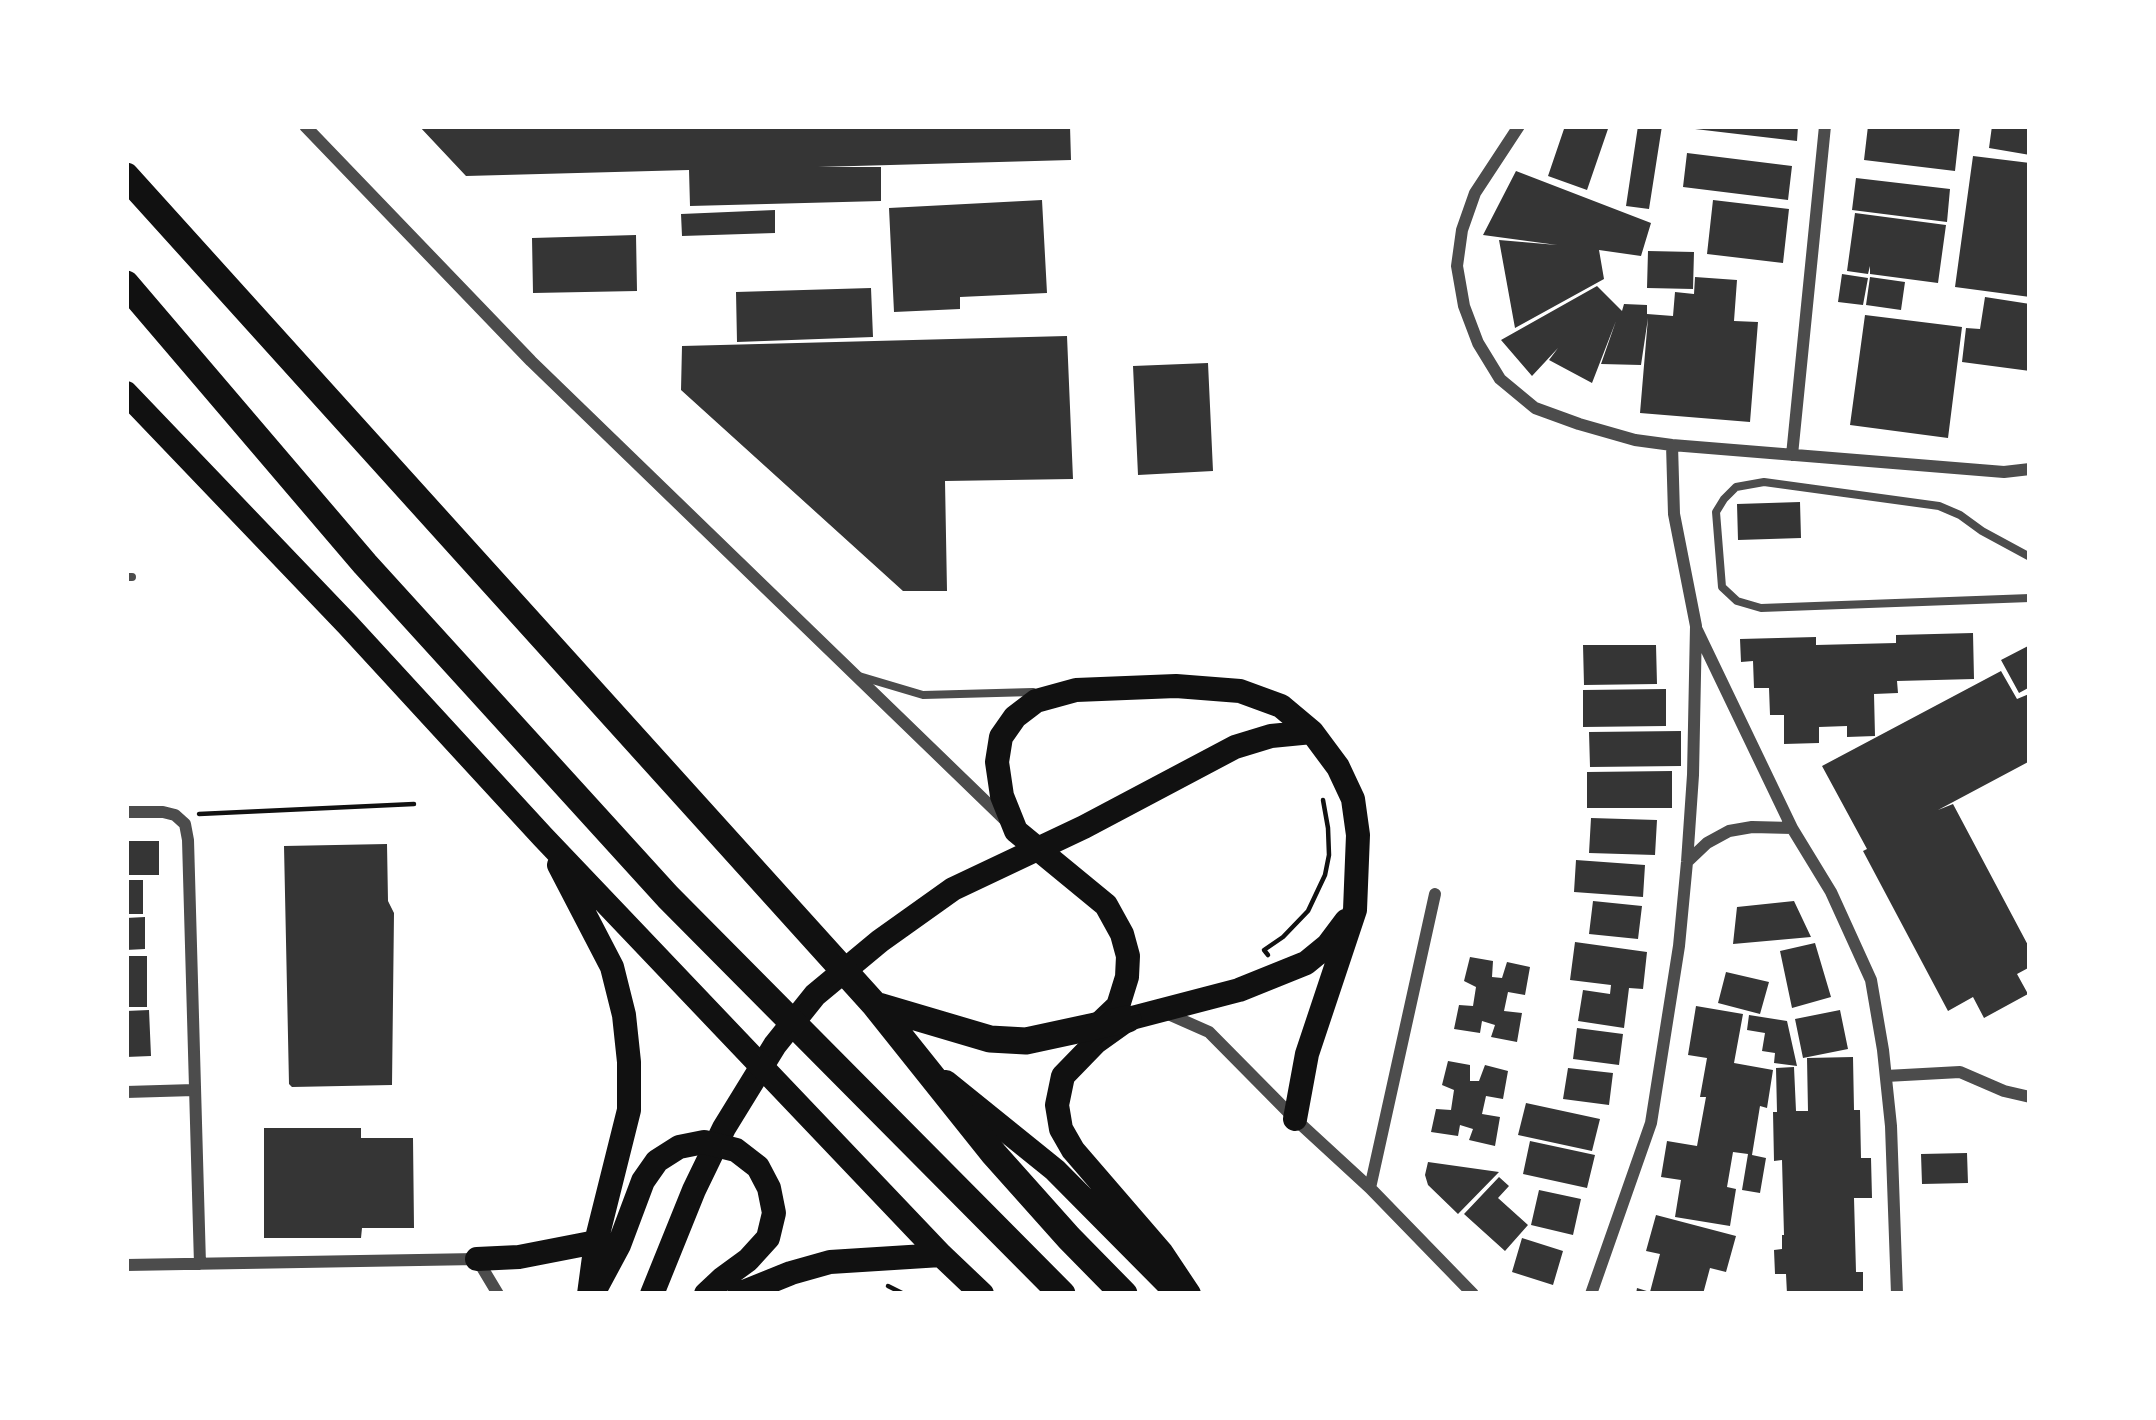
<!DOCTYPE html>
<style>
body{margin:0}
#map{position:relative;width:2156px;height:1420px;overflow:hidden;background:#fff;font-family:Commissioner,sans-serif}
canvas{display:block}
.frame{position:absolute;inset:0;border:129px solid #fff;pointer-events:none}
</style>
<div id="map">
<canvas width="2156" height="1420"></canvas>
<div class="frame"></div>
</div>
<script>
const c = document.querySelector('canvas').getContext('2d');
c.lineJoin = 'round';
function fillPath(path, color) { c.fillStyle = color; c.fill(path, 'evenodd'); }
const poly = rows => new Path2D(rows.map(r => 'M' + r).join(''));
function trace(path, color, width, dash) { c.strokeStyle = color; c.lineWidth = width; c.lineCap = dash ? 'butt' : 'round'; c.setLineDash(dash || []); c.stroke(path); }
fillPath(poly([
 [419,126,1070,126,1071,160,818,167,881,167,881,201,690,206,689,170,466,176],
 [1565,126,1609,126,1587,190,1548,176],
 [1638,126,1662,126,1649,209,1626,206],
 [1695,126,1798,126,1797,141,1695,129],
 [1868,126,1960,126,1955,171,1864,160],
 [1992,126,2030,126,2030,155,1989,148],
 [1687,153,1792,166,1788,200,1683,187],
 [1973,156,2030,163,2030,297,1955,287],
 [1516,171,1651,223,1641,256,1599,250,1604,279,1515,328,1499,240,1557,245,1483,235],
 [1856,178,1950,189,1947,222,1852,210],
 [1042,200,1047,293,960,297,960,309,894,312,889,208],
 [1713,200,1789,209,1783,263,1707,254],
 [775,210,775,233,682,236,681,214],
 [1855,213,1946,225,1938,283,1870,274,1870,266,1868,274,1847,271],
 [636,235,637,291,533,293,532,238],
 [1648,251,1694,252,1693,289,1647,288],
 [1842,274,1868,278,1863,305,1838,302],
 [1695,277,1737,280,1734,321,1758,322,1750,422,1640,413,1648,318,1641,365,1601,364,1616,321,1592,383,1549,360,1558,348,1532,376,1501,340,1597,286,1622,311,1624,304,1647,305,1647,314,1673,316,1675,292,1694,294],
 [1870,277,1905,282,1901,310,1866,305],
 [871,288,873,337,737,342,736,292],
 [1985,297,2030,304,2030,371,1962,362,1966,328,1980,329],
 [1865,315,1962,327,1948,438,1850,425],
 [1067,336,1073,479,945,481,947,591,903,591,681,390,682,346],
 [1208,363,1213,471,1138,475,1133,366],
 [1800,502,1801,538,1738,540,1737,504],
 [1973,633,1974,679,1897,681,1898,693,1874,694,1875,736,1847,737,1847,726,1819,727,1819,743,1784,744,1784,715,1770,715,1769,688,1754,688,1753,661,1741,662,1740,639,1816,637,1816,645,1896,643,1896,635],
 [1583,645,1656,645,1657,684,1584,685],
 [2030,645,2030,687,2019,693,2001,660],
 [2001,671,2017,699,2029,694,2030,697,2030,761,1938,810,1953,804,2030,949,2030,967,2017,974,2028,994,1984,1018,1973,997,1948,1011,1863,851,1867,849,1822,766],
 [1666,689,1666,726,1583,727,1583,690],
 [1681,731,1681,766,1590,767,1589,732],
 [1672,771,1672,808,1587,808,1587,772],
 [1591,818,1657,820,1655,855,1589,853],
 [126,841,159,841,159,875,126,875],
 [387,844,388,901,394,913,392,1085,292,1087,289,1084,284,846],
 [1576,860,1645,865,1643,897,1574,892],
 [126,880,143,880,143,914,126,914],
 [1593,901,1642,906,1638,939,1589,934],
 [1794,901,1811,937,1733,944,1737,907],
 [145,917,145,949,126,950,126,918],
 [1575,942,1647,952,1643,989,1629,988,1624,1028,1578,1021,1583,990,1610,994,1611,985,1570,980],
 [1815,943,1831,997,1792,1008,1780,951],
 [126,956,147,956,147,1007,126,1007],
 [1470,957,1493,961,1492,977,1502,978,1507,962,1530,967,1525,995,1508,992,1504,1011,1522,1013,1517,1042,1491,1037,1495,1025,1482,1021,1480,1033,1454,1029,1459,1005,1473,1006,1476,987,1464,981],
 [1726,972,1769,982,1760,1014,1718,1003],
 [1696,1006,1743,1014,1734,1063,1773,1070,1767,1108,1760,1106,1752,1155,1766,1158,1760,1193,1742,1190,1748,1154,1733,1152,1727,1187,1736,1189,1730,1226,1675,1217,1681,1180,1661,1177,1667,1141,1697,1146,1706,1097,1700,1097,1707,1058,1688,1055],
 [149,1010,151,1056,126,1057,126,1011],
 [1840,1010,1848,1049,1803,1058,1795,1019],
 [1749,1015,1787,1021,1797,1066,1774,1063,1775,1053,1762,1051,1765,1033,1747,1030],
 [1577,1028,1623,1034,1619,1065,1573,1059],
 [1853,1057,1854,1110,1860,1110,1861,1158,1871,1158,1872,1198,1854,1198,1856,1272,1863,1272,1863,1294,1787,1294,1786,1274,1775,1274,1774,1250,1782,1249,1782,1235,1784,1235,1782,1160,1774,1161,1773,1112,1777,1112,1776,1068,1794,1067,1796,1111,1808,1111,1807,1058],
 [1448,1061,1470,1065,1470,1081,1479,1081,1485,1065,1508,1071,1503,1099,1486,1096,1482,1114,1500,1117,1495,1146,1469,1140,1473,1129,1460,1125,1458,1136,1431,1132,1436,1109,1451,1110,1454,1090,1442,1085],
 [1568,1068,1613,1073,1609,1105,1563,1099],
 [1526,1103,1600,1119,1592,1151,1518,1135],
 [264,1128,361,1128,361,1138,413,1138,414,1228,362,1228,361,1238,264,1238],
 [1530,1141,1595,1155,1587,1188,1523,1174],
 [1967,1153,1968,1183,1922,1184,1921,1154],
 [1428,1162,1499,1172,1458,1214,1428,1185,1425,1175],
 [1499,1177,1509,1186,1498,1198,1528,1225,1505,1251,1464,1214],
 [1539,1190,1581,1199,1573,1235,1531,1225],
 [1656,1215,1736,1236,1726,1272,1710,1268,1703,1294,1636,1294,1637,1288,1650,1292,1660,1254,1646,1251],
 [1522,1238,1563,1251,1553,1285,1512,1272]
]), '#353535');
trace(poly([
 [199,814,414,804],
 [1268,955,1264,950,1283,937,1308,911,1325,875,1329,855,1328,828,1323,800],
 [888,1286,904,1294]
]), '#111', 4.5);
trace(poly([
 [2030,557,1982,531,1960,515,1939,506,1764,482,1736,487,1724,499,1716,512,1722,587,1737,601,1761,608,2030,598],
 [126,577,132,577],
 [859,676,923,695,1033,692]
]), '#4c4c4c', 8);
trace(poly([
 [305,126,531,361,1007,822],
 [1519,126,1475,193,1462,230,1457,266,1464,306,1478,343,1500,379,1535,408,1579,424,1635,440,1672,445,2004,472,2030,469],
 [1792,455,1825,126],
 [1697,630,1792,828,1831,892,1871,980,1883,1050,1891,1126,1897,1294],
 [126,812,163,812,175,815,185,824,188,840,200,1264],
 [1687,862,1707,843,1729,831,1752,827,1792,828],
 [1166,1013,1209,1032,1295,1119,1370,1188,1473,1294],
 [1886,1076,1960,1072,2004,1091,2030,1097],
 [126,1092,194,1090],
 [1370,1188,1435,894],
 [126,1265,477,1259,498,1294],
 [1591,1294,1651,1123,1679,946,1687,862,1693,775,1696,626,1674,514,1672,445]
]), '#4c4c4c', 12);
trace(poly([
 [1128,1019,1239,990,1306,963,1328,945,1346,921],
 [1096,1027,1118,1006,1127,977,1128,956,1122,934,1106,905,1016,831,1002,796,997,762,1001,737,1015,717,1036,701,1076,690,1176,686,1240,691,1281,706,1312,732,1338,767,1353,799,1358,835,1355,910,1307,1054,1295,1119],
 [652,1294,694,1190,724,1128,775,1045,815,995,880,941,953,889,1084,827,1235,747,1271,736,1312,732]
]), '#111', 24);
trace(poly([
 [126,393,348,625,543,837,941,1255,982,1294],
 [559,865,612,967,624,1015,629,1062,629,1110,596,1242,589,1294],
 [1124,1022,1096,1042,1063,1076,1057,1105,1061,1129,1073,1150,1161,1252,1189,1294],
 [946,1082,1055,1170,1168,1284],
 [477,1259,519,1257,596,1242],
 [597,1286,619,1245,643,1181,657,1161,679,1147,704,1142,736,1150,758,1167,769,1188,774,1213,768,1238,748,1260,722,1279,706,1294],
 [739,1294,791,1273,830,1262,941,1255]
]), '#111', 24);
trace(poly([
 [126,176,875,1005,994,1154,1069,1238,1124,1294],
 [126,284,365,564,668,897,1062,1294],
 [875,1005,990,1039,1026,1041,1128,1019]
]), '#111', 27);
</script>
